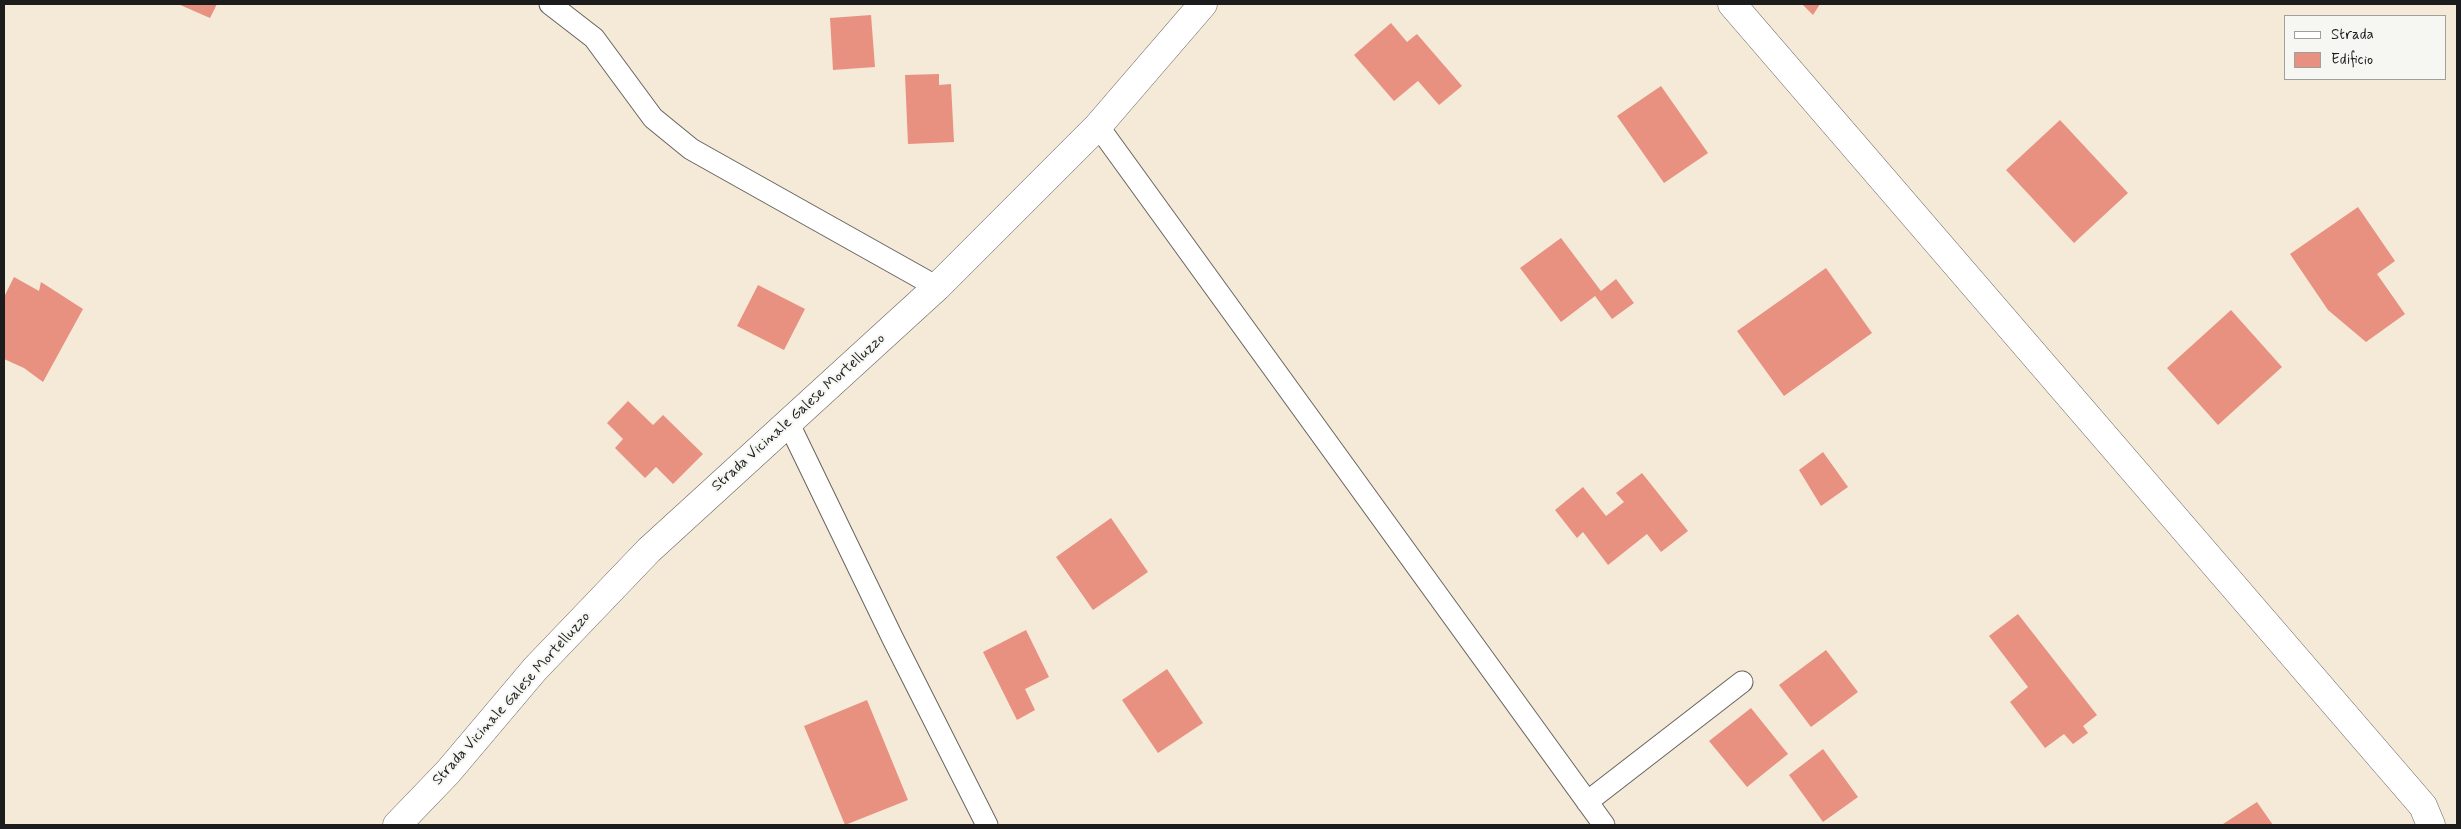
<!DOCTYPE html>
<style>
body{margin:0}
#map{position:relative;width:2461px;height:829px;overflow:hidden;background:#f5e9d8;font-family:Mynerve,sans-serif}
canvas{display:block}
.frame{position:absolute;inset:0;border:5px solid #1c1c1c;pointer-events:none}
.legend{position:absolute;left:2284px;top:15px;width:162px;height:65px;box-sizing:border-box;background:#f6f6f2;border:1px solid #9f9f9c;margin:0;padding:6px 9px;list-style:none;font-size:15px;color:#1c1c1c}
.legend li{display:flex;align-items:center;gap:10px;height:25px}
.legend b{width:25px;border:1px solid #9f9f9c}
</style>
<div id="map">
<canvas width="2461" height="829"></canvas>
<div class="frame"></div>
<ul class="legend">
<li><b style="height:6px;background:#fff"></b>Strada</li>
<li><b style="height:14px;background:#e89180"></b>Edificio</li>
</ul>
</div>
<script>
const c = document.querySelector('canvas').getContext('2d');
c.lineJoin = 'round';
function fillPath(path, color) { c.fillStyle = color; c.fill(path, 'evenodd'); }
const poly = rows => new Path2D(rows.map(r => 'M' + r).join(''));
function trace(path, color, width, dash) { c.strokeStyle = color; c.lineWidth = width; c.lineCap = dash ? 'butt' : 'round'; c.setLineDash(dash || []); c.stroke(path); }
function write(font, color, halo, rows, align = 'center') {
  c.font = font + ' Mynerve,sans-serif'; c.lineWidth = 4; c.setLineDash([]); c.textBaseline = 'middle'; c.strokeStyle = halo; c.fillStyle = color; for (const [text, x, y, turn = 0] of rows) {
    c.save(); c.translate(x, y); c.rotate((+turn || 0) * Math.PI / 180); c.textAlign = isNaN(turn) ? turn : align; if (halo) c.strokeText(text, 0, 0); c.fillText(text, 0, 0); c.restore();
  }
}
fillPath(poly([
 [178,4,217,4,210,18],
 [1802,4,1820,4,1813,15],
 [871,15,875,67,833,70,830,18],
 [1391,23,1407,42,1417,34,1462,86,1439,105,1418,81,1394,101,1354,55],
 [939,74,939,85,951,84,954,142,908,144,905,75],
 [1661,86,1708,153,1664,183,1617,116],
 [2060,120,2128,193,2074,243,2006,170],
 [2358,207,2395,261,2377,274,2405,314,2366,342,2328,310,2290,254],
 [1561,238,1601,291,1616,279,1634,303,1612,319,1595,296,1561,322,1520,268],
 [1826,268,1872,333,1784,396,1737,331],
 [14,277,39,291,41,282,83,309,43,382,24,368,4,359,4,297],
 [758,285,805,309,784,350,737,326],
 [2231,310,2282,367,2218,425,2167,368],
 [628,401,653,425,663,415,703,454,673,484,656,467,645,478,615,448,623,439,607,423],
 [1823,452,1848,487,1821,506,1799,470],
 [1642,473,1688,531,1661,552,1647,534,1608,565,1583,532,1577,538,1555,510,1583,487,1606,516,1624,502,1616,493],
 [1111,518,1148,572,1093,610,1056,557],
 [2018,614,2097,715,2083,726,2088,733,2073,744,2064,734,2045,748,2010,702,2028,687,1989,636],
 [1026,630,1049,677,1025,689,1035,710,1017,720,983,652],
 [1826,650,1858,692,1811,727,1779,685],
 [1167,669,1203,723,1158,753,1122,700],
 [867,700,908,800,845,825,804,726],
 [1751,708,1788,754,1747,787,1709,741],
 [1823,749,1858,797,1823,822,1789,775],
 [2257,802,2273,825,2223,824]
]), '#e89180');
const service = poly([
 [550,4,594,38,653,118,691,149,937,287],
 [1098,126,1604,825],
 [788,422,893,639,987,825],
 [1587,802,1742,682]
]);
const minor = poly([
 [1732,4,2423,806,2431,825],
 [397,825,448,772,535,669,649,550,937,287,1098,126,1203,4]
]);
trace(service, '#68645e', 23);
trace(minor, '#68645e', 29);
trace(service, '#fff', 21);
trace(minor, '#fff', 28);
write('15px', '#1c1c1c', '#f6f6f2', [
 ["Strada Vicinale Galese Mortelluzzo",799,413,-42],
 ["Strada Vicinale Galese Mortelluzzo",512,699,-48]
]);
</script>
